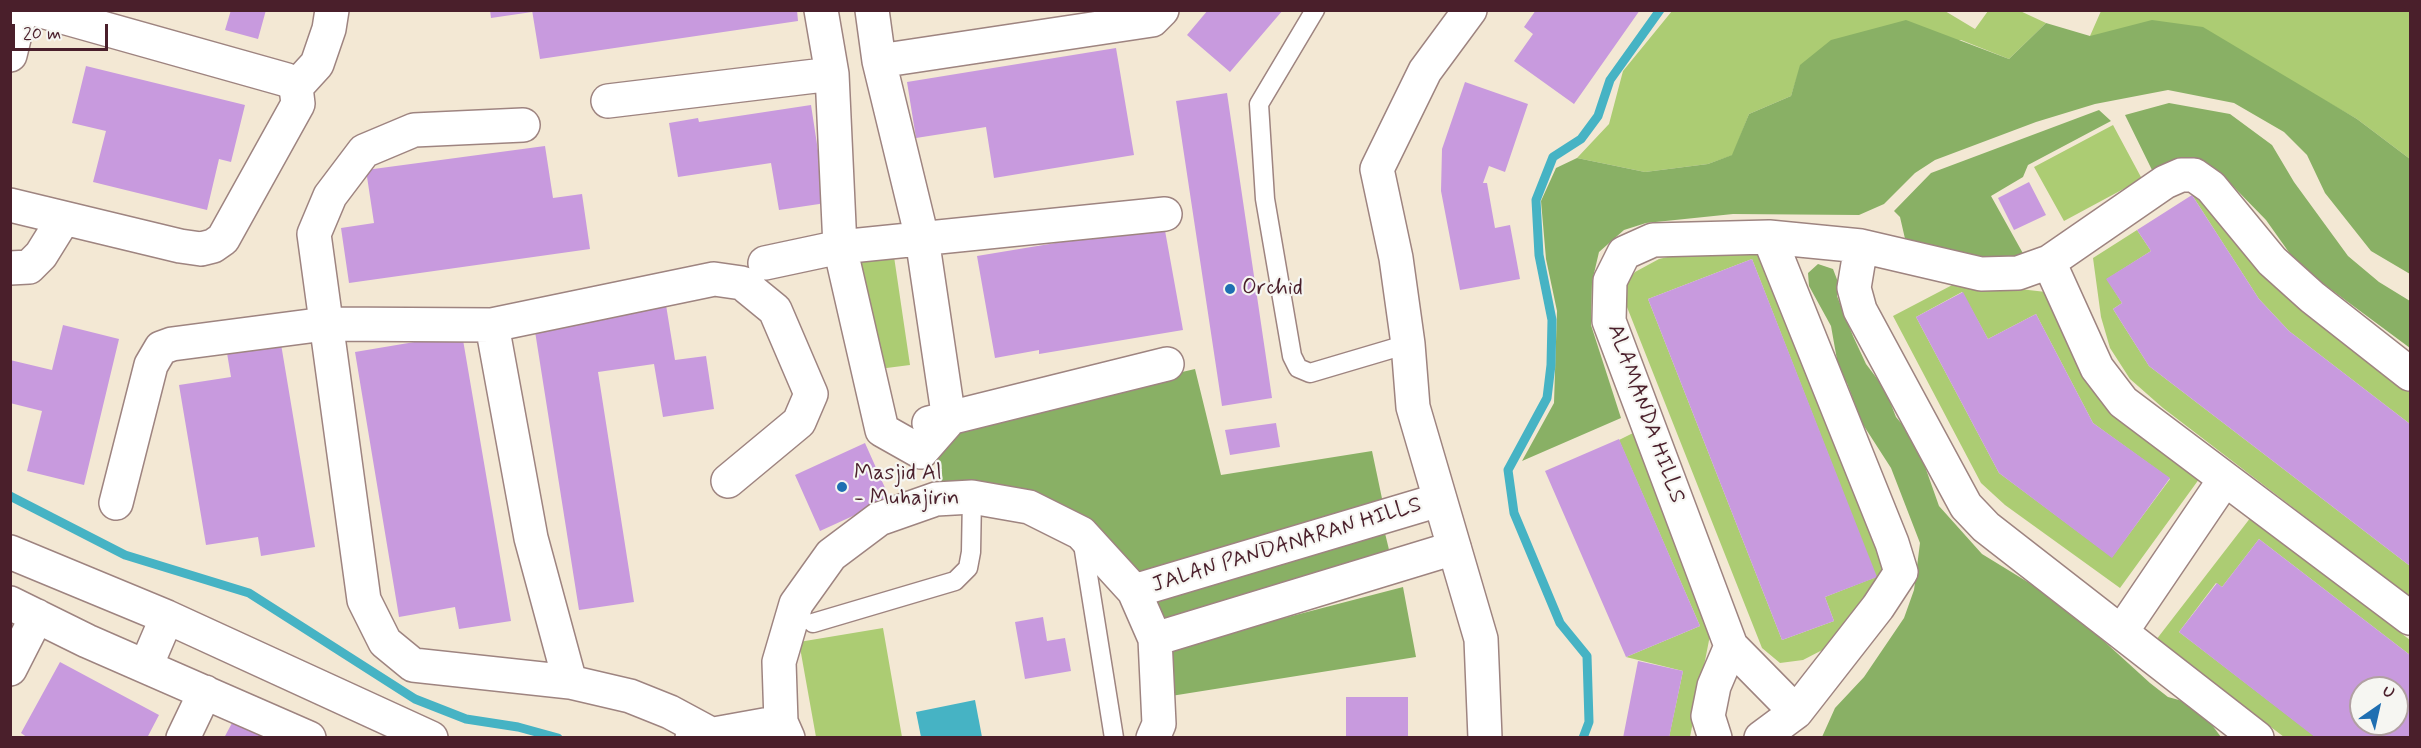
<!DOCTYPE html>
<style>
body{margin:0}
#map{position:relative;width:2421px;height:748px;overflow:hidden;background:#f3e8d4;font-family:Mynerve,sans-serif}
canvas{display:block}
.frame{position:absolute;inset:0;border:12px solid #4a1f2b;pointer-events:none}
.north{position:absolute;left:2349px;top:676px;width:60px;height:60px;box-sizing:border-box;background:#f6f6f2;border:2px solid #b1a0a2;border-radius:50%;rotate:34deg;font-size:16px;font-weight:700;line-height:24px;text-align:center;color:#4a1f2b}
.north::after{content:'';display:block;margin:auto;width:21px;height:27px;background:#1f6fb2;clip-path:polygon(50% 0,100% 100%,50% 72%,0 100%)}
.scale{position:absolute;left:12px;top:24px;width:96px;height:27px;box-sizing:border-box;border:3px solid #4a1f2b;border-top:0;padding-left:8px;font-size:18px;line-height:21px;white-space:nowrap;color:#4a1f2b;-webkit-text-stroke:4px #f6f6f2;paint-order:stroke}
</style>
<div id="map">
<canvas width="2421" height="748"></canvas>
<div class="frame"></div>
<div class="north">U</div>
<div class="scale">20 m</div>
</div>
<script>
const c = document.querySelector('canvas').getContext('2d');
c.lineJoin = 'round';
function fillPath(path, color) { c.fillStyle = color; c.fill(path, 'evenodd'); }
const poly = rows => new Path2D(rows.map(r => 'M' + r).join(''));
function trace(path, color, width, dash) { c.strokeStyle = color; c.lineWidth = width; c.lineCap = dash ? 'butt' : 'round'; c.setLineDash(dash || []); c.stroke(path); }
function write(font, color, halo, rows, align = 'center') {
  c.font = font + ' Mynerve,sans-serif'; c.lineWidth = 4.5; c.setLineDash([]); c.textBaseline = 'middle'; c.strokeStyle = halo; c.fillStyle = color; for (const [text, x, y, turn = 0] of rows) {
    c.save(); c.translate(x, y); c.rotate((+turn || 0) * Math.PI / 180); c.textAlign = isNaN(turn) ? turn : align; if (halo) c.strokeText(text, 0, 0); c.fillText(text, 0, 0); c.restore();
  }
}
fillPath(poly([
 [2018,10,2046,23,2009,59,1961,40,1801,65,1791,96,1749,114,1733,155,1708,164,1645,172,1577,158,1609,124,1623,71,1672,11,1945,11,1975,29,1988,11],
 [2101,11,2410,11,2410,159,2357,119,2282,76,2090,36],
 [2113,125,2142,179,2064,221,2034,167],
 [2201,189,2304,312,2410,393,2410,424,2289,331,2259,299,2192,195],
 [2137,230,2151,251,2107,279,2122,303,2113,309,2149,366,2410,566,2410,597,2163,408,2130,379,2110,348,2101,317,2093,258],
 [892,243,910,365,871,370,854,248],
 [1764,247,1892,572,1877,577,1871,594,1830,646,1803,660,1780,663,1762,648,1625,302,1623,287,1635,272,1659,259,1706,248],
 [1752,259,1876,577,1825,597,1834,621,1782,640,1648,299],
 [1958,282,2046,292,2202,475,2120,588,2005,505,1981,483,1893,316],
 [1962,292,1988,339,2036,314,2093,423,2170,479,2112,557,1999,473,1916,317],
 [1633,433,1713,620,1690,737,1669,737,1683,671,1626,657,1700,626,1619,440],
 [2251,517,2410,640,2410,655,2259,539,2222,587,2216,583,2179,632,2316,737,2284,737,2156,640],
 [883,628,902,737,816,737,799,642]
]), '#accc73');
fillPath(poly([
 [1906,20,2009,59,2046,23,2090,36,2152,20,2203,27,2357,119,2410,159,2410,274,2371,251,2325,193,2307,155,2284,132,2234,103,2168,90,2095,104,2036,122,1935,160,1915,173,1884,204,1859,215,1733,214,1646,223,1624,230,1599,252,1592,282,1591,325,1621,418,1522,461,1554,403,1557,311,1546,259,1541,201,1556,168,1577,158,1645,172,1708,164,1732,155,1749,114,1791,96,1800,65,1831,40],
 [2169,103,2230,114,2272,145,2294,182,2348,256,2379,282,2410,301,2410,348,2298,265,2266,220,2226,179,2194,158,2152,170,2125,115],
 [2099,110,2111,121,2028,165,2023,177,1991,196,2025,257,1990,265,1906,243,1900,217,1894,211,1931,173],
 [1818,264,1833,269,1838,282,1837,296,1853,336,1866,364,1885,389,1896,417,1916,441,1939,506,1982,554,2062,603,2150,683,2168,697,2197,705,2221,737,1822,737,1835,708,1864,677,1904,618,1914,590,1920,543,1891,468,1862,423,1847,383,1839,371,1831,326,1809,286,1808,273],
 [1195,369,1221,475,1372,451,1384,508,1135,578,1083,526,942,491,938,458,967,422],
 [1383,525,1392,562,1162,620,1156,598],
 [1403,587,1416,657,1171,696,1169,648]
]), '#89b065');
fillPath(poly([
 [975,700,982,737,921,737,916,712]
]), '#46b3c4');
trace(poly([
 [10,496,125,555,249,593,415,699,466,719,518,727,558,738],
 [1583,738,1589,722,1587,656,1560,623,1514,513,1508,470,1547,398,1551,365,1552,320,1539,255,1536,200,1553,157,1581,139,1598,116,1610,80,1660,10]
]), '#46b3c4', 9);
fillPath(poly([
 [231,10,266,10,258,39,225,30],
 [490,10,532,10,532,12,491,18],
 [532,10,797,10,798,21,540,59],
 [1208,10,1283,10,1230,72,1187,35],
 [1536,10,1640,10,1574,104,1514,61,1533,34,1524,27],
 [1116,48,1134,155,994,178,986,127,916,138,907,82],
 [86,66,245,105,231,162,219,159,207,210,93,182,106,131,72,123],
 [1465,82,1528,104,1505,172,1489,166,1483,183,1487,183,1495,228,1510,225,1520,279,1460,290,1441,191,1442,149],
 [1227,93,1272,398,1222,406,1176,101],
 [811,105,826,203,779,210,771,163,678,177,669,123,698,118,699,122],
 [545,146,553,198,582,194,590,249,349,283,341,228,374,223,366,170],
 [2029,182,2046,215,2014,230,1998,198],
 [2192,195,2259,299,2289,331,2410,424,2410,566,2149,366,2113,309,2122,303,2106,279,2151,251,2137,230],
 [1164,225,1183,330,1039,354,1039,350,995,358,977,256],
 [1752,259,1877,577,1825,597,1834,621,1782,640,1648,299],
 [1963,292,1988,339,2036,314,2093,423,2170,478,2112,558,1999,473,1916,317],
 [666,305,675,360,706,356,714,409,663,417,654,364,598,372,634,602,579,610,534,325],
 [63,325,119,339,84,485,27,471,42,411,10,403,10,360,52,370],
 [462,334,511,621,459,629,455,607,399,617,355,352],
 [281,344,315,547,261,556,258,537,206,545,179,385,231,377,227,353],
 [1276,423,1280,447,1230,455,1225,430],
 [1619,439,1700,626,1626,657,1545,471],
 [865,443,890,499,820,531,795,475],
 [2259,539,2410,655,2410,738,2316,738,2179,632,2217,583,2222,587],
 [2361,688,2397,688,2397,724,2361,724],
 [1043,617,1047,641,1065,638,1071,671,1025,679,1015,622],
 [1638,661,1683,671,1669,738,1623,738],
 [60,662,159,715,147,738,28,738,21,733],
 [1346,697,1408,697,1408,738,1346,738],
 [240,708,293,738,224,738]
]), '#c89ade');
const lane = poly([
 [1315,10,1259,104,1265,199,1292,356,1298,368,1310,373,1408,344],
 [1082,538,1114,738],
 [813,623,955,581,968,568,971,552,972,497]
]);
const street = poly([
 [821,10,832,74,840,247,1165,214],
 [872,10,879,61,922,238,949,420,921,452],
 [10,55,21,10],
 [879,61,1152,20,1162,10],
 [296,87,317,64,329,29,332,10],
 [608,101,832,74],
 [523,125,414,130,364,151,330,196,314,234,364,600,385,642,413,665,570,682,630,696,670,712,709,733],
 [10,205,180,246,201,249,213,246,223,239,298,104,296,87,287,80,38,10],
 [1861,246,1854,288,1860,310,1966,506,1986,527,2257,738],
 [2049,262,2097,368,2123,402,2410,618],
 [765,263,840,247,882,430,921,452],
 [10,268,29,267,41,255,64,218],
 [492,325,531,538,570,682],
 [929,423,1167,364],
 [116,503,151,365,161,348,172,344,325,324,492,325,714,279,742,283,775,310,811,394,799,422,728,481],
 [10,552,167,617,431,738],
 [1134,591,1439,500],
 [10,603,87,641,309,738],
 [2122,631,2225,479],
 [1155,639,1454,548],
 [146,666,167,617],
 [10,669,37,616],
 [1796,712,1731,646,1609,321,1610,281,1624,253,1653,240,1769,237,1861,246,1981,274,2018,273,2049,262,2165,182,2181,175,2194,175,2211,187,2272,261,2312,297,2410,374],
 [183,738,205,692],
 [692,738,781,722],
 [788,738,781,722,779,662,796,604,831,555,879,519,936,499,972,497,1029,507,1081,533,1134,591,1155,639,1159,724,1153,738],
 [1715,738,1708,716,1714,686,1731,646],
 [1761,738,1796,712,1878,607,1901,572,1892,543,1769,237]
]);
const secondary = poly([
 [1470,10,1425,71,1377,169,1396,258,1408,344,1413,407,1481,639,1485,738]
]);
trace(lane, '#9e8480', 21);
trace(street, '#9e8480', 36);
trace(secondary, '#9e8480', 36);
trace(lane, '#fff', 18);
trace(street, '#fff', 33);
trace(secondary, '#fff', 33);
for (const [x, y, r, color] of [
 [1230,289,6,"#1f6fb2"],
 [842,487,6,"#1f6fb2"]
]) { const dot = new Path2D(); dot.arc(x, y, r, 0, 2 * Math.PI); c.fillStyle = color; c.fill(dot); trace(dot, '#f6f6f2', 2); }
write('22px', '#4a1f2b', '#f6f6f2', [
 ["Orchid",1242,289],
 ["Masjid Al",854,474],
 ["- Muhajirin",854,499]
], 'left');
write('22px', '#4a1f2b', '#f6f6f2', [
 ["ALAMANDA HILLS",1645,414,70],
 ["JALAN PANDANARAN HILLS",1287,546,-17]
]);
</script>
